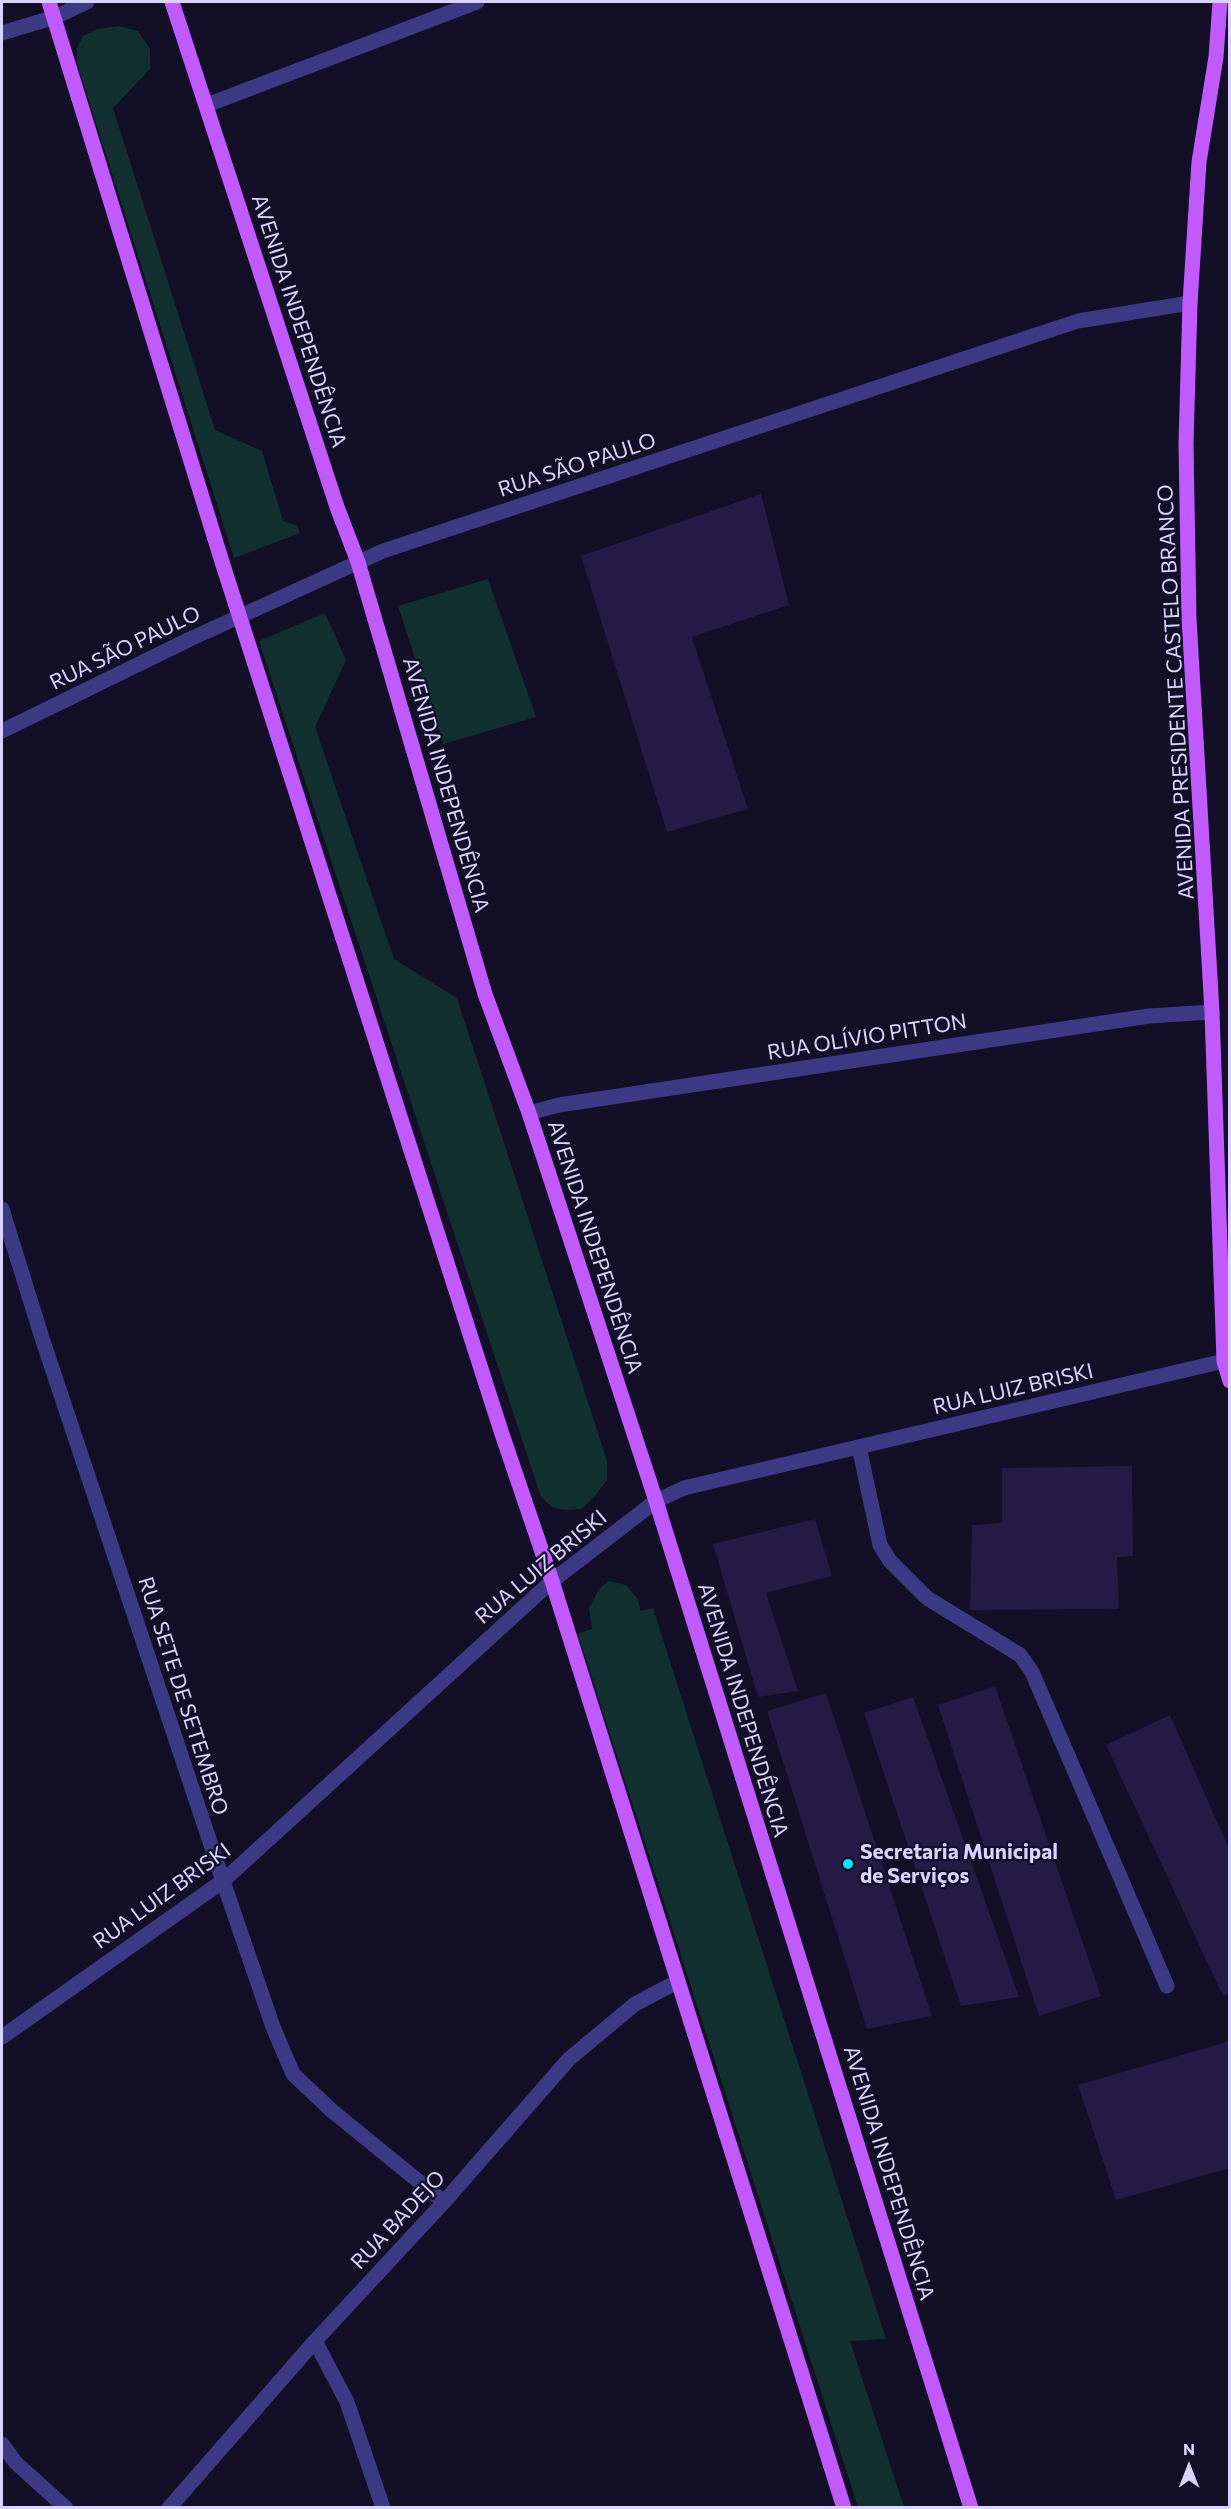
<!DOCTYPE html>
<meta charset="utf-8">
<style>
body{margin:0}
#map{position:relative;width:1231px;height:2509px;overflow:hidden;background:#130f26;font-family:Commissioner,sans-serif}
canvas{display:block}
.frame{position:absolute;inset:0;border:3px solid #d9d4ff;pointer-events:none}
.north{position:absolute;left:1159px;top:2437px;width:60px;height:60px;-webkit-text-stroke:4px #130f26;paint-order:stroke;rotate:0deg;font-size:16px;font-weight:700;line-height:24px;text-align:center;color:#d9d4ff}
.north::after{content:'';display:block;margin:auto;width:21px;height:27px;background:#d9d4ff;clip-path:polygon(50% 0,100% 100%,50% 72%,0 100%)}
</style>
<div id="map">
<canvas width="1231" height="2509"></canvas>
<div class="frame"></div>
<div class="north">N</div>
</div>
<script>
const c = document.querySelector('canvas').getContext('2d');
c.lineJoin = 'round';
function fillPath(path, color) { c.fillStyle = color; c.fill(path, 'evenodd'); }
const poly = rows => new Path2D(rows.map(r => 'M' + r).join(''));
function trace(path, color, width, dash) { c.strokeStyle = color; c.lineWidth = width; c.lineCap = dash ? 'butt' : 'round'; c.setLineDash(dash || []); c.stroke(path); }
function write(font, color, halo, rows, align = 'center') {
  c.font = font + ' Commissioner,sans-serif'; c.lineWidth = 4.5; c.setLineDash([]); c.textBaseline = 'middle'; c.strokeStyle = halo; c.fillStyle = color; for (const [text, x, y, turn = 0] of rows) {
    c.save(); c.translate(x, y); c.rotate((+turn || 0) * Math.PI / 180); c.textAlign = isNaN(turn) ? turn : align; if (halo) c.strokeText(text, 0, 0); c.fillText(text, 0, 0); c.restore();
  }
}
fillPath(poly([
 [119,26,138,31,150,49,150,69,113,108,215,430,262,451,283,521,298,526,300,533,234,558,77,63,77,48,83,36,97,29],
 [488,579,536,717,443,744,398,606],
 [325,613,346,660,315,727,394,959,457,998,607,1461,607,1480,594,1497,581,1509,564,1510,552,1507,541,1497,259,641],
 [609,1581,626,1585,637,1598,641,1611,653,1608,886,2339,850,2341,904,2507,858,2507,578,1634,592,1629,589,1608,599,1589]
]), '#12302f');
fillPath(poly([
 [761,494,789,605,692,637,748,809,667,832,581,556],
 [1132,1466,1133,1556,1117,1557,1119,1609,970,1610,972,1525,1002,1523,1002,1468],
 [815,1519,832,1576,766,1593,798,1691,758,1697,713,1544],
 [995,1686,1101,1996,1039,2016,938,1705],
 [826,1693,932,2016,867,2029,767,1711],
 [913,1697,1019,1997,961,2006,864,1713],
 [1170,1715,1230,1851,1230,1993,1223,1996,1106,1745],
 [1230,2041,1230,2168,1116,2200,1078,2085]
]), '#241b47');
trace(poly([
 [2,33,55,17,87,2],
 [207,105,477,2],
 [2,731,188,640,383,551,1078,321,1190,303],
 [529,1113,559,1105,1149,1016,1212,1012],
 [2,1209,42,1338,223,1881,273,2027,293,2074,331,2110,444,2202],
 [859,1447,880,1545,890,1561,927,1598,1020,1655,1032,1672,1167,1986],
 [2,2037,223,1881,552,1581,656,1501,684,1488,1224,1361],
 [315,2341,347,2402,383,2508],
 [2,2444,16,2463,66,2508],
 [169,2508,315,2341,444,2202,569,2059,635,2004,677,1982]
]), '#3d3a85', 15);
trace(poly([
 [49,2,223,565,502,1434,552,1581,844,2508],
 [172,2,337,507,358,562,485,994,529,1113,656,1501,971,2508],
 [1220,2,1216,57,1199,162,1190,303,1186,444,1189,619,1212,1012,1224,1361,1230,1381]
]), '#c25bff', 15);
for (const [x, y, r, color] of [
 [848,1864,6,"#00e5ff"]
]) { const dot = new Path2D(); dot.arc(x, y, r, 0, 2 * Math.PI); c.fillStyle = color; c.fill(dot); trace(dot, '#130f26', 2); }
write('21px', '#d9d4ff', '#130f26', [
 ["AVENIDA INDEPENDÊNCIA",299,321,72],
 ["RUA SÃO PAULO",577,465,-18],
 ["RUA SÃO PAULO",125,648,-26],
 ["AVENIDA PRESIDENTE CASTELO BRANCO",1176,692,-93],
 ["AVENIDA INDEPENDÊNCIA",446,785,74],
 ["RUA OLÍVIO PITTON",867,1037,-9],
 ["AVENIDA INDEPENDÊNCIA",595,1247,72],
 ["RUA LUIZ BRISKI",1013,1389,-13],
 ["RUA LUIZ BRISKI",541,1567,-40],
 ["RUA SETE DE SETEMBRO",183,1696,72],
 ["AVENIDA INDEPENDÊNCIA",743,1710,73],
 ["RUA LUIZ BRISKI",162,1896,-36],
 ["AVENIDA INDEPENDÊNCIA",889,2173,73],
 ["RUA BADEJO",398,2220,-47]
]);
write('bold 21px', '#d9d4ff', '#130f26', [
 ["Secretaria Municipal",860,1852],
 ["de Serviços",860,1876]
], 'left');
</script>
